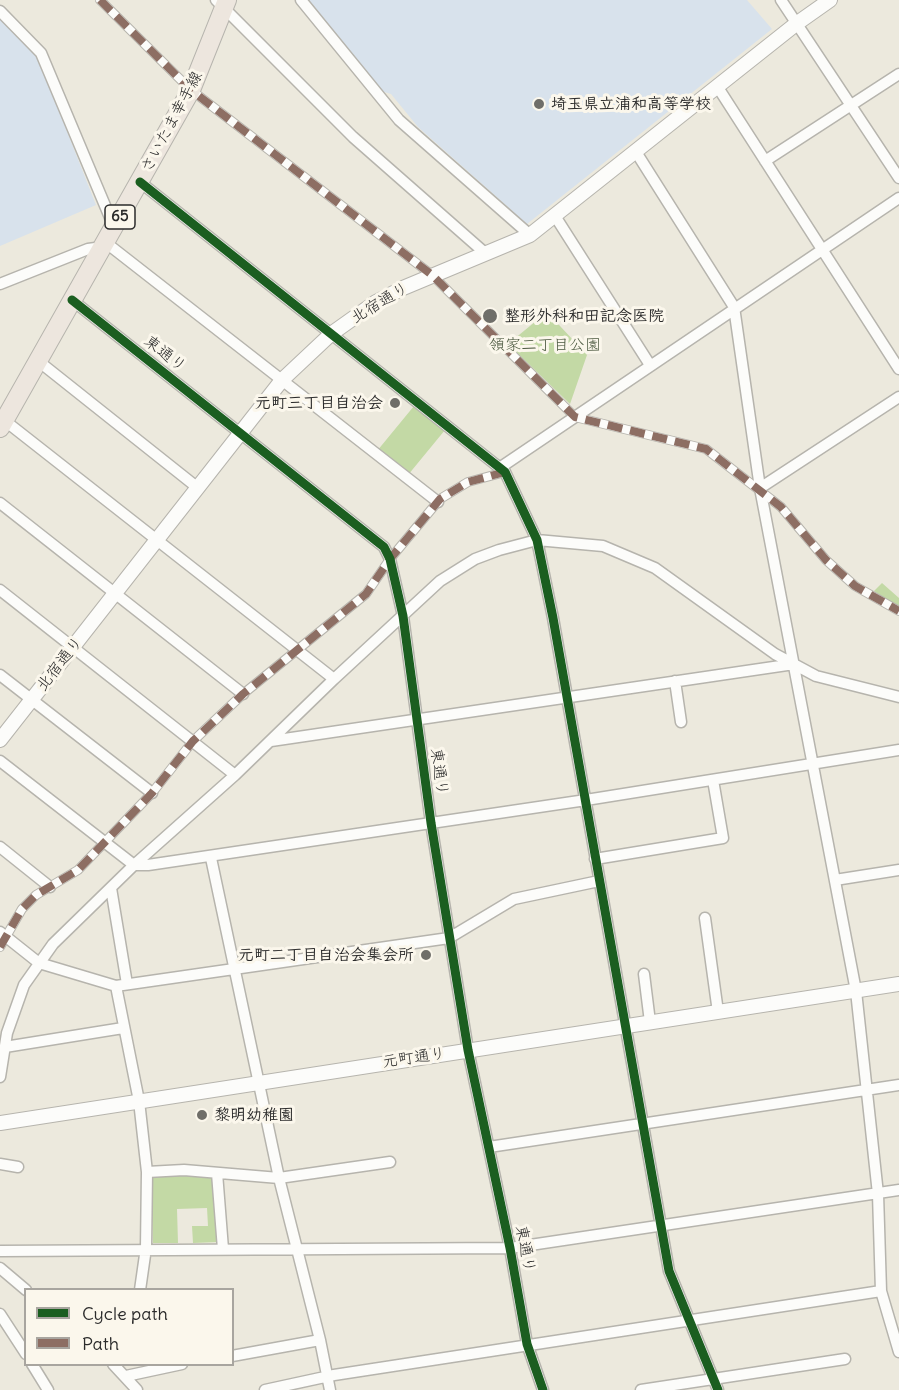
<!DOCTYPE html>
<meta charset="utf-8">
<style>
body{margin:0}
#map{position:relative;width:899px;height:1390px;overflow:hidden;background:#ece9dd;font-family:Delius,sans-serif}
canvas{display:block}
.legend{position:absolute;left:24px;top:1288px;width:210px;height:78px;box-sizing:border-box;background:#fbf7ec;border:2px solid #a8a59f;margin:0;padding:8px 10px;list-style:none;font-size:18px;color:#2b2b2b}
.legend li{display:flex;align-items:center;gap:12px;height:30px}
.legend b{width:30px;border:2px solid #a8a59f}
</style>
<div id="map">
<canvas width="899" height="1390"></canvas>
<ul class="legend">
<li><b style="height:8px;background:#1b5e20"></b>Cycle path</li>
<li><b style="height:8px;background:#8d6e63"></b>Path</li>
</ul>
</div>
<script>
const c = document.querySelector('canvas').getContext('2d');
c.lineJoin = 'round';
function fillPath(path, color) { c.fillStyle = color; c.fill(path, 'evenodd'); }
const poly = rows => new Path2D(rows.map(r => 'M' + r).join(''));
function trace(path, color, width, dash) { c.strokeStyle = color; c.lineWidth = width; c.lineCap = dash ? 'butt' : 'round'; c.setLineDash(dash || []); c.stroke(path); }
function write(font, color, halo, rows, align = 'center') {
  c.font = font + ' Delius,"Klee One",sans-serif'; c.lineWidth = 6; c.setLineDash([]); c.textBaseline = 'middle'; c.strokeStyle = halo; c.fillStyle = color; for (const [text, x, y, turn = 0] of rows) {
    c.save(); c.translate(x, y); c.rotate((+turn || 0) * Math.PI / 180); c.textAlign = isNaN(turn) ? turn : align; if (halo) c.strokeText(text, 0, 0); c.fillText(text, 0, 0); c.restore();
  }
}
fillPath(poly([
 [306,0,747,0,772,29,527,224,418,127,391,94,381,91],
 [0,17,37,55,96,205,0,246]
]), '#d8e2ec');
fillPath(poly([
 [547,312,587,355,570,404,508,344],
 [414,406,445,430,408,475,377,451],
 [882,583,899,598,899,608,874,591],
 [185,1173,215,1176,219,1242,193,1243,192,1226,208,1226,207,1208,177,1209,178,1243,153,1243,151,1175]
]), '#c3d9a5');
const pedestrian = poly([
 [100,0,191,90,432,275,575,417,706,449,781,507,826,560,855,586,899,611],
 [0,947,22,909,36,895,78,870,152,793,193,741,243,694,366,594,390,559,440,499,468,482,505,472]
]);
const minor = poly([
 [216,0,353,137,485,253],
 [301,0,399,120,530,235],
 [781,0,899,178],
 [0,11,41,53,114,227],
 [717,86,899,369],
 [636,152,734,307,760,488,856,991,878,1194,881,1291,899,1352],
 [765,161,899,74],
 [140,182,505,472,537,540,553,618,669,1271,718,1390],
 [555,216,650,365],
 [105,242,438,502],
 [0,284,88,249,103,247],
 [72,300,384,547,390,559,403,616,431,823,468,1050,510,1248,527,1344,543,1390],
 [37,360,198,488],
 [4,420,334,679],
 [501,467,899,198],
 [760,488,899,397],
 [0,503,243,694],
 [0,590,235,775],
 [0,675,152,793],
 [675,681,681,722],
 [271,741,794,664],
 [0,761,134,865,148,865,586,800,899,750],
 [0,847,50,887],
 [211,858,279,1178,320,1340,330,1390],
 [595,859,723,838,713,780],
 [835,880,899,870],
 [111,888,127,984],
 [705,918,718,1012],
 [0,932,39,963,116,986,449,938,514,899,599,881],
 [644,974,650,1022],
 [116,986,139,1101,147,1172,146,1248,140,1290],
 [5,1047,123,1028],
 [0,1077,7,1033,24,985,53,944,134,865,235,775,334,679,440,581,475,559,499,550,537,540,603,546,655,568,775,654,816,676,899,697],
 [489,1147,899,1085],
 [0,1164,18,1167],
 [147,1172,184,1170,279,1178,390,1162],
 [217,1173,223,1249],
 [0,1251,510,1248,899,1190],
 [0,1268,26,1290],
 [0,1314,26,1354],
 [232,1356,320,1340],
 [32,1364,48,1390],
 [113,1364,137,1390],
 [126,1376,182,1364],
 [265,1390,334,1375,881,1291],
 [641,1390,845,1359]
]);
const tertiary = poly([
 [0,740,282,380,331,334,376,302,403,288,530,235,796,24,830,0],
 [0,1123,899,984]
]);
const primary = poly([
 [0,428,191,90,227,0]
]);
trace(pedestrian, '#b6b4ad', 10);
trace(minor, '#b6b4ad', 13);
trace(tertiary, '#b6b4ad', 16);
trace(primary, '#b6b4ad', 20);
trace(pedestrian, '#fcfcfa', 8);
trace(minor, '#fcfcfa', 10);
trace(tertiary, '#fcfcfa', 14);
trace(primary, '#ede6de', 18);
trace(poly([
 [100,0,191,90,432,275,575,417,706,449,781,507,826,560,855,586,899,611],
 [0,947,22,909,36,895,78,870,152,793,193,741,243,694,366,594,390,559,440,499,468,482,505,472]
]), '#8d6e63', 8, [15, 8]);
trace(poly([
 [140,182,505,472,537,540,553,618,669,1271,718,1390],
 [72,300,384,547,390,559,403,616,431,823,468,1050,510,1248,527,1344,543,1390]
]), '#1b5e20', 9);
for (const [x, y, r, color] of [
 [539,104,6,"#6f6e69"],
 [490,316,8,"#6f6e69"],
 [395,403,6,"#6f6e69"],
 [426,955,6,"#6f6e69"],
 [202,1115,6,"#6f6e69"]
]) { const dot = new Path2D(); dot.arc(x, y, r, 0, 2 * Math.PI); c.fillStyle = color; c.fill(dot); trace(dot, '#fbf7ec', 2); }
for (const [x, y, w] of [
 [120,217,30]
]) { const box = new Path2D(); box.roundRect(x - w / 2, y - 12, w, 24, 4.5); c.fillStyle = '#fbf7ec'; c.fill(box); trace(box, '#2b2b2b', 1.5); }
write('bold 15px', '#2b2b2b', null, [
 ["65",120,217]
]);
write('bold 16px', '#2b2b2b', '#fbf7ec', [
 ["埼玉県立浦和高等学校",551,104],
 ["整形外科和田記念医院",504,316],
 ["元町三丁目自治会",383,403,"right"],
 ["元町二丁目自治会集会所",414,955,"right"],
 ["黎明幼稚園",214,1115]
], 'left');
write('16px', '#2b2b2b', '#fbf7ec', [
 ["さいたま幸手線",172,122,-62],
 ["北宿通り",380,303,-31],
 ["東通り",165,354,38],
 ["北宿通り",60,664,-52],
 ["東通り",439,772,82],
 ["元町通り",414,1058,-8],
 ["東通り",525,1249,79]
]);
write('16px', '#4e5b42', '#fbf7ec', [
 ["領家二丁目公園",545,345]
]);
</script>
